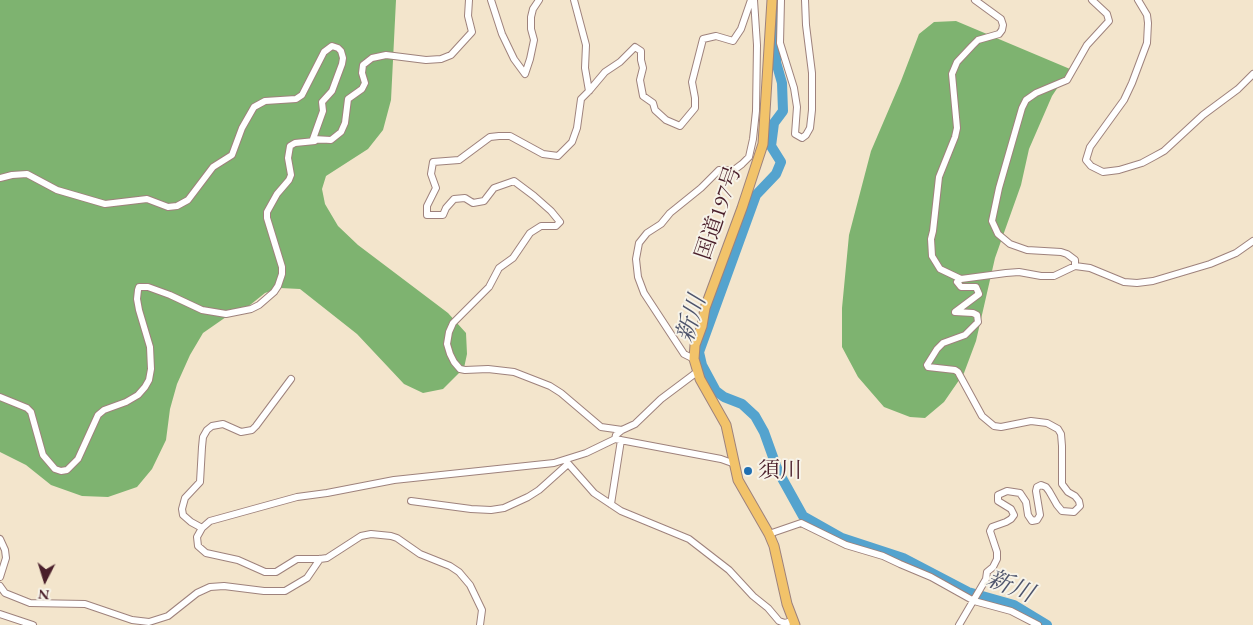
<!DOCTYPE html>
<meta charset="utf-8">
<style>
body{margin:0}
#map{position:relative;width:1253px;height:625px;overflow:hidden;background:#f3e5cc;font-family:"EB Garamond",serif}
canvas{display:block}
.north{position:absolute;left:20px;top:555px;width:50px;height:50px;-webkit-text-stroke:4px #f7f3e8;paint-order:stroke;rotate:185deg;font-size:14px;font-weight:700;line-height:20px;text-align:center;color:#4a1f2b}
.north::after{content:'';display:block;margin:auto;width:18px;height:22px;background:#4a1f2b;clip-path:polygon(50% 0,100% 100%,50% 72%,0 100%)}
</style>
<div id="map">
<canvas width="1253" height="625"></canvas>
<div class="north">N</div>
</div>
<script>
const c = document.querySelector('canvas').getContext('2d');
c.lineJoin = 'round';
function fillPath(path, color) { c.fillStyle = color; c.fill(path, 'evenodd'); }
const poly = rows => new Path2D(rows.map(r => 'M' + r).join(''));
function trace(path, color, width, dash) { c.strokeStyle = color; c.lineWidth = width; c.lineCap = dash ? 'butt' : 'round'; c.setLineDash(dash || []); c.stroke(path); }
function write(font, color, halo, rows, align = 'center') {
  c.font = font + ' "EB Garamond","Noto Serif JP",serif'; c.lineWidth = 4; c.setLineDash([]); c.textBaseline = 'middle'; c.strokeStyle = halo; c.fillStyle = color; for (const [text, x, y, turn = 0] of rows) {
    c.save(); c.translate(x, y); c.rotate((+turn || 0) * Math.PI / 180); c.textAlign = isNaN(turn) ? turn : align; if (halo) c.strokeText(text, 0, 0); c.fillText(text, 0, 0); c.restore();
  }
}
fillPath(poly([
 [0,0,396,0,391,100,383,130,368,149,326,176,322,189,325,204,338,226,358,245,448,313,466,333,467,354,464,368,443,389,423,393,404,384,357,334,300,289,280,288,265,293,245,309,226,317,203,333,190,355,177,384,170,409,166,440,152,469,137,487,108,497,82,496,51,485,26,465,0,452],
 [956,21,1070,69,1052,96,1029,149,1021,185,995,258,976,341,964,373,944,402,925,418,910,417,884,407,858,377,842,347,842,308,849,235,871,151,901,81,919,34,934,22]
]), '#7eb370');
trace(poly([
 [777,0,776,62,782,83,783,111,774,123,771,146,781,162,776,174,756,195,699,352,702,365,716,391,724,397,742,404,755,416,764,432,778,471,803,516,842,538,903,558,968,592,1014,605,1047,625]
]), '#54a3ce', 10);
const minor = poly([
 [491,0,502,34,514,59,525,74,530,59,534,40,531,29,531,17,533,9,539,0],
 [574,0,586,45,585,68,589,91],
 [781,0,780,43,794,88,797,107,795,134,802,138,806,135,810,128,812,110,812,73,806,25,805,0],
 [975,0,1001,19,1003,25,1002,30,999,34,978,40,972,46,957,62,952,74,957,128,955,137,939,177,933,231,931,239,932,256,940,269,961,279,1006,273,1019,272,1041,276,1054,276,1075,266,1090,268,1124,282,1137,283,1153,281,1210,264,1236,253,1253,241],
 [1138,0,1147,15,1148,23,1147,43,1132,83,1124,100,1090,147,1086,160,1091,166,1103,172,1119,170,1142,163,1155,156,1164,151,1203,115,1238,89,1253,74],
 [313,139,331,140,341,132,345,123,348,99,362,89,365,83,362,73,363,65,372,58,386,55,426,60,441,59,451,55,472,32,468,16,469,0],
 [0,178,12,175,27,174,57,190,105,204,147,199,168,207,177,206,188,200,213,167,232,155,242,128,254,107,265,101,296,99,302,95,324,52,332,46,338,48,341,51,343,58,342,64,332,91,322,102,323,111,313,139,315,141,295,143,290,146,288,158,291,175,289,180,277,194,267,212,267,218,282,267,282,274,278,286,274,292,259,305,251,309,226,314,202,310,170,295,148,287,139,287,138,290,137,299,139,310,150,347,151,369,149,380,145,387,138,395,126,402,104,410,98,415,78,459,67,470,61,471,55,469,43,455,31,412,27,408,0,397],
 [1075,266,1075,260,1067,254,1061,252,1027,250,1010,244,998,234,992,221,999,188,1022,108,1026,100,1036,93,1067,80,1087,45,1109,21,1107,14,1092,0],
 [694,359,684,354,644,293,638,277,636,259,639,243,647,233,661,224,670,213,701,188,719,170,734,170,742,164,749,157,753,139,756,111,757,45,754,0],
 [622,430,601,427,561,393,550,386,514,372,488,369,465,370,460,369,454,362,450,354,447,344,449,332,453,323,489,287,499,268,513,258,530,233,541,226,556,226,560,222,551,211,534,196,514,181,494,188,484,201,473,203,465,198,454,199,446,208,443,215,427,215,427,206,436,188,431,174,433,162,459,160,490,137,499,136,510,136,543,154,558,156,572,142,577,128,581,99,589,91,605,72,620,62,635,47,641,51,641,60,643,68,640,80,643,96,653,103,655,110,666,120,680,126,695,108,695,98,692,82,703,39,716,36,733,41,741,29,751,0],
 [615,439,616,435,622,430,635,424,661,399,697,372],
 [565,460,594,493,621,511,689,539,729,570,753,596,768,608,779,621,785,623,792,621],
 [411,501,471,509,491,510,504,508,528,497,539,490,568,464],
 [611,504,621,440],
 [202,528,191,522,183,515,182,509,185,498,200,482,202,447,203,437,207,430,212,426,223,424,241,432,252,430,256,426,291,379],
 [769,534,801,523,846,545,883,556,900,564,931,577,974,601,1011,611,1038,625],
 [0,539,5,550,6,558,0,577],
 [0,586,5,593,30,603,85,604,132,620,149,622,168,616,197,593,210,587,224,586,264,591,285,591,307,578,320,559],
 [0,614,33,625],
 [480,625,482,610,470,585,459,572,450,566,420,554,397,538,391,536,371,534,361,536,327,558,320,559,297,559,276,572,265,572,238,560,206,553,198,546,197,537,202,528,210,521,297,497,327,493,394,480,554,463,586,453,615,439,721,459,735,464],
 [959,625,986,579,987,572,993,567,997,559,997,552,990,531,992,527,1006,522,1011,519,1014,515,1011,509,998,501,998,495,1007,491,1020,493,1026,502,1028,515,1032,521,1037,520,1040,515,1036,491,1037,487,1041,485,1046,487,1049,491,1057,505,1062,511,1074,512,1080,506,1079,501,1075,496,1068,492,1062,484,1062,446,1061,434,1058,429,1047,423,1031,421,1001,427,994,426,982,416,958,372,955,370,928,367,927,365,937,349,943,343,965,335,978,322,977,315,973,313,955,312,979,294,976,287,961,287,957,282,961,279]
]);
const highway = poly([
 [772,0,763,144,742,208,705,308,702,326,695,345,694,359,700,379,726,425,738,480,769,534,774,546,787,604,795,625]
]);
trace(minor, '#9e827c', 8);
trace(highway, '#9e827c', 11);
trace(minor, '#fff', 6);
trace(highway, '#f2c36a', 9);
for (const [x, y, r, color] of [
 [748,471,5,"#1f6fb2"]
]) { const dot = new Path2D(); dot.arc(x, y, r, 0, 2 * Math.PI); c.fillStyle = color; c.fill(dot); trace(dot, '#f7f3e8', 2); }
write('22px', '#4a1f2b', '#f7f3e8', [
 ["国道197号",719,213,-71]
]);
write('22px', '#4a1f2b', '#f7f3e8', [
 ["須川",758,471]
], 'left');
write('italic 24px', '#4e546c', '#f7f3e8', [
 ["新川",692,319,-73],
 ["新川",1010,587,22]
]);
</script>
